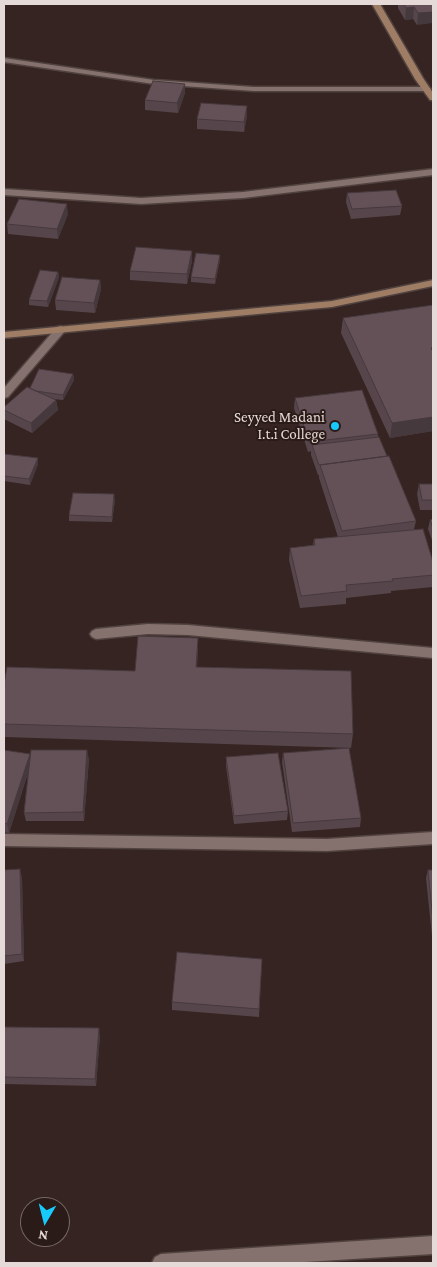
<!DOCTYPE html>
<style>
body{margin:0}
#map{position:relative;width:437px;height:1267px;overflow:hidden;background:#352421;font-family:"Crimson Pro",serif}
canvas{display:block}
.frame{position:absolute;inset:0;border:5px solid #e5dad7;pointer-events:none}
.north{position:absolute;left:20px;top:1197px;width:50px;height:50px;box-sizing:border-box;background:#2b1b18;border:1px solid #756764;border-radius:50%;rotate:188deg;font-size:14px;font-weight:700;line-height:20px;text-align:center;color:#e5dad7}
.north::after{content:'';display:block;margin:auto;width:18px;height:22px;background:#18cafc;clip-path:polygon(50% 0,100% 100%,50% 72%,0 100%)}
</style>
<div id="map">
<canvas width="437" height="1267"></canvas>
<div class="frame"></div>
<div class="north">N</div>
</div>
<script>
const c = document.querySelector('canvas').getContext('2d');
c.lineJoin = 'round';
const poly = rows => new Path2D(rows.map(r => 'M' + r).join(''));
function trace(path, color, width, dash) { c.strokeStyle = color; c.lineWidth = width; c.lineCap = dash ? 'butt' : 'round'; c.setLineDash(dash || []); c.stroke(path); }
function fillPath(path, color) { c.fillStyle = color; c.fill(path, 'evenodd'); }
function write(font, color, halo, rows, align = 'center') {
  c.font = font + ' "Crimson Pro",serif'; c.lineWidth = 4; c.setLineDash([]); c.textBaseline = 'middle'; c.strokeStyle = halo; c.fillStyle = color; for (const [text, x, y, turn = 0] of rows) {
    c.save(); c.translate(x, y); c.rotate((+turn || 0) * Math.PI / 180); c.textAlign = isNaN(turn) ? turn : align; if (halo) c.strokeText(text, 0, 0); c.fillText(text, 0, 0); c.restore();
  }
}
const lane = poly([
 [148,624,188,625,433,648,433,658,188,635,148,634,96,639,92,637,90,634,92,631,96,629,148,624]
]);
const street = poly([
 [4,58,154,80,254,87,427,87,431,89,427,91,254,91,154,84,4,62,4,58],
 [433,169,433,175,243,198,141,204,4,195,4,189,141,198,243,192,433,169],
 [61,326,66,329,65,331,8,397,4,398,4,388,57,327,61,326],
 [433,832,433,844,327,851,4,846,4,834,327,839,433,832],
 [433,1236,433,1254,289,1263,152,1263,155,1257,161,1254,433,1236]
]);
const secondary = poly([
 [372,4,380,4,423,78,433,93,433,100,430,100,415,79,372,4],
 [433,280,433,286,332,307,4,338,4,332,332,301,433,280]
]);
trace(lane, '#50423f', 3);
trace(street, '#50423f', 3);
trace(secondary, '#50423f', 3);
fillPath(lane, '#85716d');
fillPath(street, '#85716d');
fillPath(secondary, '#9f7c64');
fillPath(poly([
 [398,4,433,4,417,25,413,19,405,20,398,8],
 [185,93,178,113,145,110,145,100],
 [247,116,244,132,197,129,197,119],
 [347,193,402,206,400,215,351,219,346,202],
 [68,214,58,239,8,234,7,224],
 [220,260,215,284,191,282,191,277],
 [192,261,187,284,130,280,130,271],
 [58,272,59,277,48,307,29,305,29,300],
 [100,280,101,289,95,313,56,310,55,300],
 [433,305,433,431,390,438,341,333,343,318],
 [73,374,74,380,63,400,53,399,56,400,58,410,32,433,4,419,4,407,30,388],
 [295,398,378,434,378,437,416,521,414,529,433,562,433,587,391,591,391,593,346,598,346,604,300,608,289,560,290,548,313,545,314,539,338,537,319,478,319,475,318,475,311,455,311,451,308,452,294,408],
 [4,454,38,458,38,464,30,485,4,481],
 [419,484,433,484,433,510,420,510,417,494],
 [115,500,112,522,69,521,69,515],
 [433,519,433,543,428,529,430,520],
 [198,638,197,667,353,734,351,748,4,737,4,685,135,671],
 [4,750,30,754,89,759,84,821,26,821,24,813,28,773,9,833,4,832],
 [283,753,361,818,360,827,292,832,282,762],
 [226,757,288,811,287,820,234,824,226,766],
 [4,870,22,877,24,961,4,964],
 [428,870,433,870,433,946,426,878],
 [262,959,259,1017,172,1010,172,1002],
 [4,1027,100,1035,96,1086,4,1084]
]), '#56464b');
fillPath(poly([
 [414,7,413,19,405,20,406,8],
 [433,12,433,23,417,25,418,13],
 [185,84,185,93,178,113,177,103],
 [247,106,247,116,244,132,244,122],
 [67,204,68,214,58,239,57,229],
 [192,251,192,261,187,284,187,274],
 [220,255,220,260,215,284,215,279],
 [58,272,59,277,48,307,47,301],
 [100,280,101,289,95,313,94,303],
 [73,374,74,380,63,400,63,395],
 [56,400,58,410,32,433,31,423],
 [433,417,433,431,390,438,392,423],
 [38,458,38,464,30,485,29,479],
 [114,494,115,500,112,522,112,517],
 [198,638,198,652,196,680,196,667],
 [87,750,89,759,84,821,83,812],
 [30,754,31,763,9,833,7,824],
 [20,869,22,877,24,961,22,954],
 [99,1028,100,1035,96,1086,95,1079]
]), '#46393d');
const building = poly([
 [404,4,433,4,433,12,418,13,414,7,406,8,404,4],
 [153,81,185,84,177,103,145,100,153,81],
 [201,103,247,106,244,122,197,119,201,103],
 [396,190,402,206,352,209,347,193,396,190],
 [19,199,67,204,57,229,7,224,19,199],
 [136,247,192,251,187,274,130,271,136,247],
 [196,253,220,255,215,279,191,277,196,253],
 [40,270,58,272,47,301,29,300,40,270],
 [62,277,100,280,94,303,55,300,62,277],
 [433,305,433,347,431,348,433,352,433,417,392,423,343,318,433,305],
 [39,369,73,374,63,395,36,391,30,388,39,369],
 [27,387,56,400,31,423,4,410,4,407,27,387],
 [362,390,378,434,309,442,295,398,362,390],
 [379,437,387,456,319,465,312,445,379,437],
 [4,454,38,458,29,479,4,476,4,454],
 [389,456,416,521,342,531,320,465,389,456],
 [419,484,433,484,433,500,422,500,419,484],
 [73,493,114,494,112,517,69,515,73,493],
 [433,519,433,528,430,520,433,519],
 [423,529,433,562,433,575,392,579,393,581,346,585,347,591,301,596,290,548,315,545,314,539,423,529],
 [138,636,198,638,196,667,351,671,353,734,4,724,4,685,7,667,135,671,138,636],
 [349,748,361,818,293,823,283,753,349,748],
 [4,750,30,754,7,824,4,823,4,750],
 [31,750,87,750,83,812,24,813,31,750],
 [278,753,288,811,234,816,226,757,278,753],
 [20,869,22,954,4,956,4,870,20,869],
 [428,870,433,870,433,921,428,870],
 [177,952,262,959,259,1009,172,1002,177,952],
 [4,1027,99,1028,95,1079,4,1077,4,1027]
]);
fillPath(building, '#645157');
trace(building, '#46393d', 1);
for (const [x, y, r, color] of [
 [335,426,5,"#18cafc"]
]) { const dot = new Path2D(); dot.arc(x, y, r, 0, 2 * Math.PI); c.fillStyle = color; c.fill(dot); trace(dot, '#2b1b18', 2); }
write('15px', '#e5dad7', '#2b1b18', [
 ["Seyyed Madani",325,417],
 ["I.t.i College",325,434]
], 'right');
</script>
